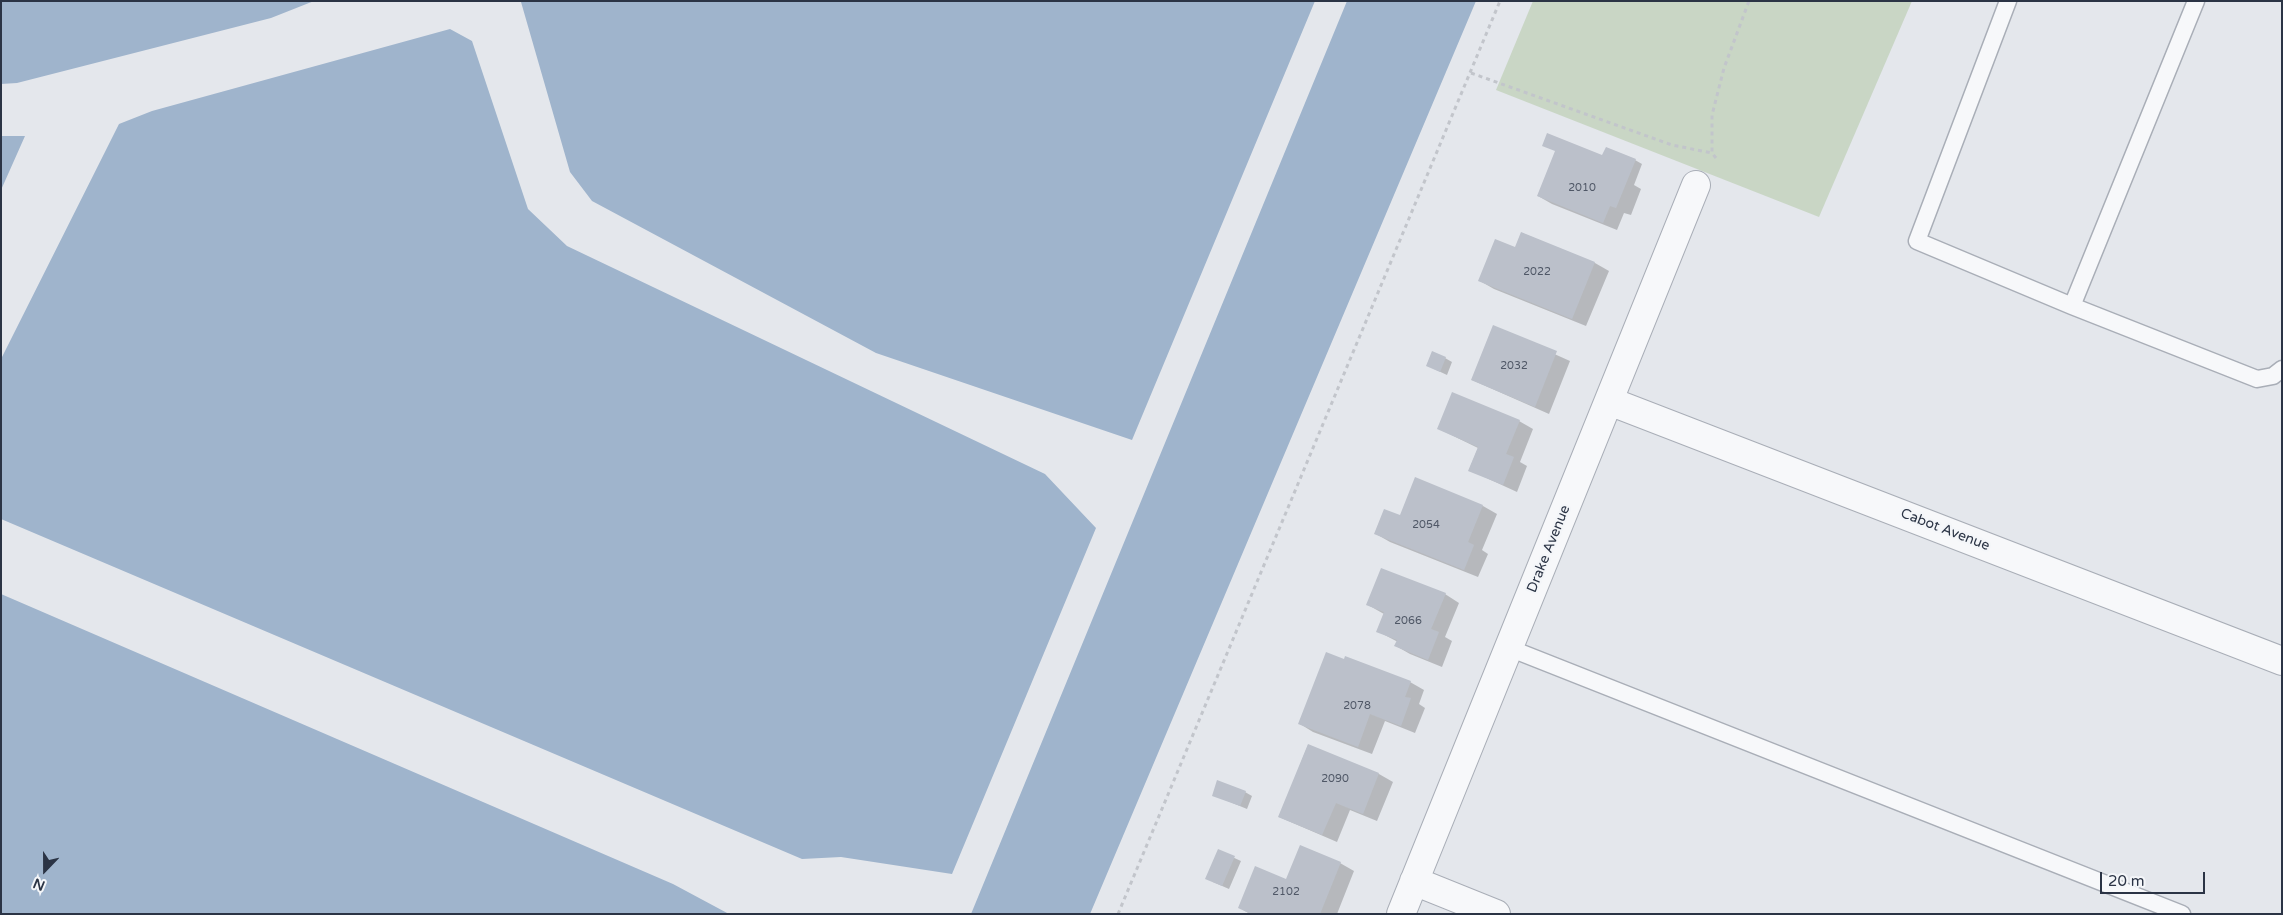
<!DOCTYPE html>
<style>
body{margin:0}
#map{position:relative;width:2283px;height:915px;overflow:hidden;background:#e4e7ec;font-family:"Varela Round",sans-serif}
canvas{display:block}
.frame{position:absolute;inset:0;border:2px solid #2b3445;pointer-events:none}
.north{position:absolute;left:20px;top:845px;width:50px;height:50px;-webkit-text-stroke:4px #f4f6f9;paint-order:stroke;rotate:202deg;font-size:14px;font-weight:700;line-height:20px;text-align:center;color:#2b3445}
.north::after{content:'';display:block;margin:auto;width:18px;height:22px;background:#2b3445;clip-path:polygon(50% 0,100% 100%,50% 72%,0 100%)}
.scale{position:absolute;left:2100px;top:872px;width:105px;height:22px;box-sizing:border-box;border:2px solid #2b3445;border-top:0;padding-left:6px;font-size:15px;line-height:18px;white-space:nowrap;color:#2b3445;-webkit-text-stroke:4px #f4f6f9;paint-order:stroke}
</style>
<div id="map">
<canvas width="2283" height="915"></canvas>
<div class="frame"></div>
<div class="north">N</div>
<div class="scale">20 m</div>
</div>
<script>
const c = document.querySelector('canvas').getContext('2d');
c.lineJoin = 'round';
function fillPath(path, color) { c.fillStyle = color; c.fill(path, 'evenodd'); }
const poly = rows => new Path2D(rows.map(r => 'M' + r).join(''));
function trace(path, color, width, dash) { c.strokeStyle = color; c.lineWidth = width; c.lineCap = dash ? 'butt' : 'round'; c.setLineDash(dash || []); c.stroke(path); }
function write(font, color, halo, rows, align = 'center') {
  c.font = font + ' "Varela Round",sans-serif'; c.lineWidth = 4.5; c.setLineDash([]); c.textBaseline = 'middle'; c.strokeStyle = halo; c.fillStyle = color; for (const [text, x, y, turn = 0] of rows) {
    c.save(); c.translate(x, y); c.rotate((+turn || 0) * Math.PI / 180); c.textAlign = isNaN(turn) ? turn : align; if (halo) c.strokeText(text, 0, 0); c.fillText(text, 0, 0); c.restore();
  }
}
fillPath(poly([
 [1533,1,1912,1,1819,217,1496,90]
]), '#c9d6c5');
fillPath(poly([
 [1,1,314,1,271,18,17,83,1,84],
 [1315,1,1132,440,876,353,592,201,570,172,521,2],
 [1347,1,1476,1,1090,914,971,914],
 [450,29,472,41,528,209,567,246,1045,474,1096,528,952,874,841,857,802,859,1,519,1,359,119,124,152,111],
 [1,136,25,136,1,190],
 [1,594,673,884,729,914,1,914]
]), '#9fb4cc');
fillPath(poly([
 [1603,157,1635,160,1642,164,1634,185,1641,189,1631,215,1624,213,1617,230,1552,204,1538,196],
 [1522,233,1595,263,1609,271,1586,326,1494,289,1480,281,1515,249],
 [1494,327,1570,361,1549,414,1472,380],
 [1445,358,1452,362,1447,375,1434,369],
 [1519,421,1533,429,1520,462,1527,466,1517,492,1469,470,1478,448,1439,429],
 [1483,506,1497,514,1482,550,1488,554,1478,577,1390,542,1376,534,1400,517],
 [1445,594,1459,603,1445,637,1452,641,1442,667,1410,654,1396,646,1398,642,1377,631,1384,614,1368,605],
 [1345,660,1410,682,1424,690,1419,704,1425,708,1415,733,1385,721,1372,754,1313,732,1300,724],
 [1308,745,1379,774,1393,782,1377,821,1350,810,1337,842,1279,817],
 [1245,792,1252,796,1247,809,1213,795],
 [1219,851,1241,861,1229,889,1213,882],
 [1340,863,1354,871,1337,914,1250,914,1240,908,1286,881]
]), '#0003');
fillPath(poly([
 [1547,133,1602,155,1606,147,1636,159,1616,208,1610,206,1603,223,1537,196,1555,151,1542,146],
 [1521,232,1595,262,1572,319,1478,281,1495,239,1515,247],
 [1493,325,1557,351,1535,407,1471,380],
 [1432,351,1446,357,1440,372,1426,366],
 [1452,392,1520,420,1506,454,1514,457,1503,485,1468,471,1478,447,1437,429],
 [1415,477,1483,505,1468,542,1474,545,1464,570,1374,534,1384,509,1400,515],
 [1381,568,1446,593,1431,629,1439,632,1428,660,1394,646,1397,640,1376,632,1384,612,1366,605],
 [1326,652,1344,659,1345,656,1411,681,1405,697,1411,698,1401,726,1370,714,1358,747,1298,724],
 [1308,744,1379,773,1363,814,1336,803,1322,835,1278,817],
 [1217,780,1246,791,1240,806,1212,796],
 [1300,845,1341,862,1320,914,1251,914,1238,908,1255,866,1286,879],
 [1218,849,1235,856,1222,886,1205,879]
]), '#bbc0ca');
const lane = poly([
 [2008,1,1917,241,2072,306,2257,379,2273,376,2282,369],
 [2072,306,2196,1],
 [1509,648,2182,914]
]);
const street = poly([
 [1609,401,2282,661],
 [1414,881,1496,914],
 [1401,914,1696,185]
]);
trace(lane, '#a9aeb7', 19);
trace(street, '#a9aeb7', 30);
trace(poly([
 [1471,73,1672,145,1712,153],
 [1716,158,1712,153,1712,115,1724,68,1749,1],
 [1118,914,1500,1]
]), '#c2c5cb', 3, [4, 4]);
trace(lane, '#f7f8fa', 16);
trace(street, '#f7f8fa', 28);
write('11px', '#4f5766', null, [
 ["2010",1582,188],
 ["2022",1537,272],
 ["2032",1514,366],
 ["2054",1426,525],
 ["2066",1408,621],
 ["2078",1357,706],
 ["2090",1335,779],
 ["2102",1286,892]
]);
write('14px', '#2b3445', '#f4f6f9', [
 ["Cabot Avenue",1945,530,21],
 ["Drake Avenue",1549,549,-68]
]);
</script>
